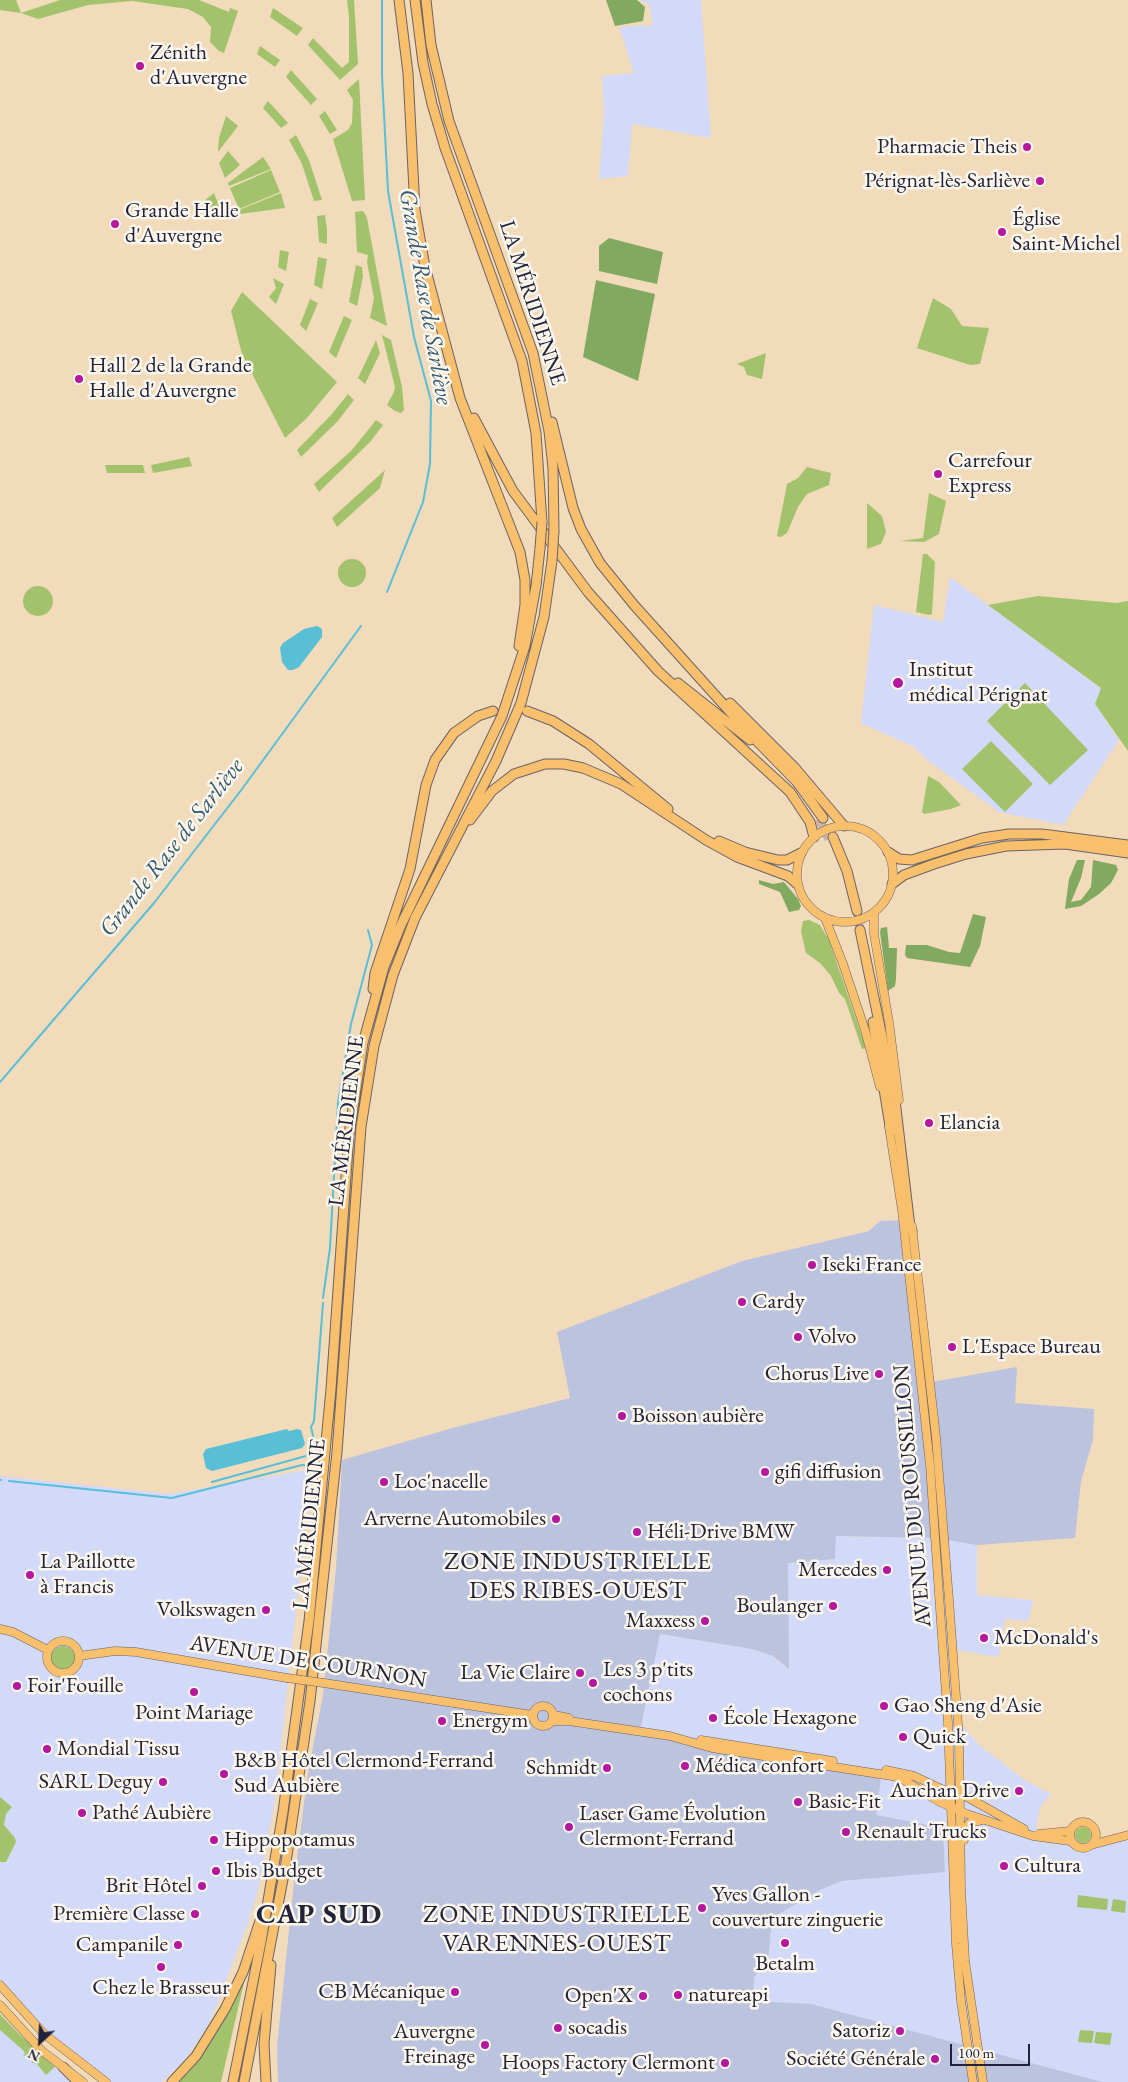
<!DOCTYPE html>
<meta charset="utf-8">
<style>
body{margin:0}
#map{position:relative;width:1128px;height:2082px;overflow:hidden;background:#f1dbbb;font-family:"EB Garamond",serif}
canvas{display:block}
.north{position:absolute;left:15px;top:2017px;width:50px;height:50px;-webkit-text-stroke:4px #fbf7ec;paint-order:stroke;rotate:205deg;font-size:14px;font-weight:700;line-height:20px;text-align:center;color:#22223b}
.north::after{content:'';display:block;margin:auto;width:18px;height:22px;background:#22223b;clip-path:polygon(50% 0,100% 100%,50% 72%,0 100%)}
.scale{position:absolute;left:950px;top:2044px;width:80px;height:22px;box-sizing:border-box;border:2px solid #22223b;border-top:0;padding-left:6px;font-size:15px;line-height:18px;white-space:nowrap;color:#22223b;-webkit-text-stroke:4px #fbf7ec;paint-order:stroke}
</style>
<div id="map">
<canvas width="1128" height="2082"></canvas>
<div class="north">N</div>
<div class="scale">100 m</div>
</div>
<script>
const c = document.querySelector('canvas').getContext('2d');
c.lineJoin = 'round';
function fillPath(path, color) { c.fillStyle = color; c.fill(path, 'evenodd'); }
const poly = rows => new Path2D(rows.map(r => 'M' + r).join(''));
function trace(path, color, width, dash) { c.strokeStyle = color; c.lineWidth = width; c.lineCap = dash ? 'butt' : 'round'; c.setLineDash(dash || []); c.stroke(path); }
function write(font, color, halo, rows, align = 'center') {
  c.font = font + ' "EB Garamond",serif'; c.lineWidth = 5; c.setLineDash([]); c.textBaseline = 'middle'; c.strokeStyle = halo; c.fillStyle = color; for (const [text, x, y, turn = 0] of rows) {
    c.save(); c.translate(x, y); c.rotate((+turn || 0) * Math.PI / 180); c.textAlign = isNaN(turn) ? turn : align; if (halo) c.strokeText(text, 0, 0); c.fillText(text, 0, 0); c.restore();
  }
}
fillPath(poly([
 [639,0,701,0,711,138,632,124,628,176,599,179,604,116,602,76,634,73,619,27,653,25,649,4],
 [950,577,1102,689,1095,704,1119,740,1063,825,999,812,927,760,914,747,861,723,874,605,943,622],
 [312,1469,274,1807,258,1890,249,1920,217,2005,207,2027,186,2058,162,2082,106,2082,63,2050,0,1985,0,1476,169,1494],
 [835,1536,936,1538,977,1545,977,1595,1033,1600,1028,1621,1005,1619,999,1655,996,1657,948,1648,953,1707,963,1726,979,1745,1026,1781,1051,1794,1040,1807,1036,1831,1047,1839,1070,1841,1075,1846,1081,1848,1128,1835,1128,2082,880,2082,753,2001,754,1977,768,1962,772,1918,818,1891,841,1881,862,1877,879,1791,764,1750,640,1731,642,1720,659,1634,752,1649,769,1654,789,1669,788,1563,835,1559],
 [0,2014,19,2034,71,2082,0,2082]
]), '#d2d9f9');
fillPath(poly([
 [908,1220,926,1383,1017,1367,1015,1403,1094,1409,1093,1440,1081,1481,1075,1538,977,1545,936,1538,836,1536,835,1559,788,1563,789,1669,773,1656,752,1649,660,1634,640,1731,881,1777,876,1815,943,1828,945,1872,841,1881,818,1891,772,1918,768,1962,754,1977,753,2001,811,2004,1102,2082,278,2082,277,2046,295,1873,308,1773,323,1695,336,1568,342,1460,456,1427,570,1398,557,1332,742,1261,869,1231,880,1221]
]), '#bcc3de');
fillPath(poly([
 [0,0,16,0,21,13,60,0,199,0,229,12,230,8,238,11,224,53,219,51,210,42,211,27,203,17,188,9,132,1,88,5,38,19,21,13,0,10],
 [347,0,354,0,358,64,340,80,308,45,313,38,342,68,349,62,349,17],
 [273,8,303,28,297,36,270,17],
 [260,46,280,60,275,67,257,54],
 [291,70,317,99,311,105,286,77],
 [359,79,365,200,352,201,333,139,348,130,352,123,353,100,347,90],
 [268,101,288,123,281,128,263,108],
 [325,111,337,130,330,134,319,116],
 [226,116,238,126,218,152,219,138],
 [296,135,309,160,322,200,314,201,302,164,289,140],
 [228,151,240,165,225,178,219,163],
 [263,157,271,169,229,186,228,183],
 [271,170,280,192,239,209,230,188],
 [214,193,223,216,211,217,204,201],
 [281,193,285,208,240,214,239,210],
 [361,211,364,212,367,218,387,326,370,318,374,298,367,262,368,255,357,252,355,212],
 [325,215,327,230,327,244,319,242,317,216],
 [280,250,289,252,286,271,278,267],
 [318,257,327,259,322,289,314,285],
 [356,265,362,267,363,276,357,306,349,302],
 [273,278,284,284,276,304,269,297,276,288],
 [242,292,337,382,307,418,285,438,242,354,231,311],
 [933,298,951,309,962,326,989,328,980,364,970,365,917,348],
 [310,299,318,303,306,331,300,325],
 [344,316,352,320,336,358,329,352],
 [382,335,391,340,402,387,404,410,401,413,395,411,387,405,394,392,395,387],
 [376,340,380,353,365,384,358,378],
 [766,353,762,379,747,375,744,367,737,364],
 [348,394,354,400,337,422,301,457,297,450,331,415],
 [376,420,383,425,371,441,319,492,314,484,352,450],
 [189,457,192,466,153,473,151,465],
 [105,465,143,465,145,473,107,473],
 [807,467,831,473,829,485,807,494,798,507,787,533,781,537,777,536,787,484,798,478],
 [385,470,380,488,337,527,332,518],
 [929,493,946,501,939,534,924,542,900,541,923,538],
 [867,503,882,516,886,532,881,544,867,549],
 [923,554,927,554,935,562,932,614,929,615,916,612],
 '338 573a14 14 0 1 1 28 0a14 14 0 1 1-28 0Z',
 '23 601a15 15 0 1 1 30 0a15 15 0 1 1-30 0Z',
 [1038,596,1117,603,1128,601,1128,751,1095,704,1101,688,988,605],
 [1025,683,1088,750,1050,785,987,721],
 [991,741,1033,784,1005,812,962,769],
 [928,776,939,782,961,805,951,809,924,814,922,812],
 [809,920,820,925,829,940,866,1048,862,1049,845,999,839,993,831,976,820,963,806,953,801,931,803,921],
 '51 1658a12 12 0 1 1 24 0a12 12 0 1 1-24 0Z',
 [0,1797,12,1807,6,1814,4,1825,15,1838,16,1842,6,1862,0,1862],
 '1075 1835a8 8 0 1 1 16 0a8 8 0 1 1-16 0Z',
 [1078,1895,1108,1899,1107,1910,1077,1907],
 [1113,1899,1126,1901,1125,1913,1111,1911],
 [246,1974,221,2082,179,2082,197,2062],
 [0,2014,19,2034,55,2067,46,2075,36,2063,32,2063,31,2056,23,2056,25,2054,24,2051,0,2030],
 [1080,2030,1094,2031,1092,2043,1078,2042],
 [1096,2032,1112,2033,1110,2045,1094,2043]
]), '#a2c36c');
fillPath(poly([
 [606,0,637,0,645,7,643,21,615,26],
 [609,238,663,252,657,284,599,271,599,246],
 [596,280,655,294,638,381,583,357],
 [1077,860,1085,860,1081,878,1071,902,1081,900,1091,887,1093,860,1116,865,1118,870,1111,883,1099,894,1081,906,1065,909,1069,879],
 [759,880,773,884,784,882,798,899,801,906,799,910,789,912,780,892,759,884],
 [973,914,986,917,980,946,970,967,907,958,905,955,906,945,927,945,949,952,960,953],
 [887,927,889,948,897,948,896,979,895,986,888,991,880,932,881,928]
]), '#81a960');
fillPath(poly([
 [317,626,322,629,322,637,299,667,293,670,288,670,282,662,280,648,283,643,304,629],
 [287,1429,289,1431,297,1429,301,1430,305,1444,302,1448,212,1471,206,1468,203,1454,206,1449]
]), '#58bfd6');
trace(poly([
 [382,0,382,76,388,191,414,337,431,401,430,464,423,502,387,592],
 [0,1082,154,903,242,789,361,626],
 [323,1298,330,1248,338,1103,351,1024,372,945,368,930],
 [313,1436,311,1427,314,1421,323,1303],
 [0,1480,1,1480],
 [9,1481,172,1498,302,1465,311,1466],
 [212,1482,306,1456,313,1445,314,1438]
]), '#58bfd6', 2);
trace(poly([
 [819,819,829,839],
 [857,911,860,930]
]), '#c8b6a1', 9, [9, 4.5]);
const major = poly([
 '797 874a48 48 0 1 1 96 0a48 48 0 1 1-96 0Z',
 [874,912,874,934,889,1022,899,1100],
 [825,918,843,964,865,1030,880,1087],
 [889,1127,902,1210,930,1465,948,1723,956,1944,961,2001,973,2082],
 [912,1226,936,1437,949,1600,959,1738,961,1890,965,1961,983,2082],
 [0,1629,13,1632,48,1650],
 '47 1657a16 16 0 1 1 32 0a16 16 0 1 1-32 0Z',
 [79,1656,115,1651,136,1652,287,1678],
 [324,1683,532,1715],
 '533 1716a10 10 0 1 1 20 0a10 10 0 1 1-20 0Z',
 [554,1715,569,1718],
 [552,1721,569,1721,670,1736,712,1748,892,1776,902,1779,940,1802,967,1814,1033,1836,1070,1841],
 [701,1740,833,1761],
 [886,1770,914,1776,944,1790,967,1797,1024,1829],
 '1070 1835a13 13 0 1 1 26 0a13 13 0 1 1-26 0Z',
 [1039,1834,1070,1831],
 [964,1840,966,1829,969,1823,982,1820],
 [1091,1845,1128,1835],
 [0,1985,44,2034,106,2082],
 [0,2005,42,2051,83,2082]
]);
const highway = poly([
 [399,0,408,73,415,210,425,267,460,398,520,552,525,580,525,605,519,646],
 [415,0,423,63,432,104,445,148,522,361,536,433,542,522],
 [426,0,431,45,449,121,533,353,549,431,553,468,554,531],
 [474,418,513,491,588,592,658,671,790,792,810,822,814,837],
 [552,422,573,508,581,529,600,563,634,605,751,735,797,782,823,818],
 [678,683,750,740],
 [730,703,795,768,844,826],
 [527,711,553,721,589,744,668,809],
 [470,820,492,791,514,774,545,764,564,764,583,768,621,784,706,840,737,857,788,876,797,884],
 [833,837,847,871,857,911],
 [719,841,745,852,778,860,787,860,801,853],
 [888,852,899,859,912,860,982,838,1009,834,1042,834,1128,845],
 [892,884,904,875,934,864,966,854,1006,846,1065,844,1128,853],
 [860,930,895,1100,910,1227,912,1231],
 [373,989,375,973,410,869,426,785,435,760,454,733,478,716,493,711],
 [873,1022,891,1132],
 [63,2067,78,2082],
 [172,2082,196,2056,225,2009,243,1972,261,1918],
 [233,2082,261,1942,283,1812,309,1621,331,1389,349,1134,363,1043,384,967,401,925,502,716,525,646,536,586,540,548],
 [244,2082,285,1869,310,1701,337,1452,361,1127,374,1046,393,975,415,918,496,761,521,703,544,617,552,561],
 [266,2082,264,2044,271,1965]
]);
trace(major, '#6a6368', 9);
trace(highway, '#6a6368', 11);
trace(major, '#f8bf6c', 8);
trace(highway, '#f8bf6c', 9);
const majorBridge = poly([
 [287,1678,324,1683]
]);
const highwayBridge = poly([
 [540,548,542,522],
 [552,561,554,531]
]);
trace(majorBridge, '#6a6368', 9, []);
trace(highwayBridge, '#6a6368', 11, []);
trace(majorBridge, '#f8bf6c', 8);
trace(highwayBridge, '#f8bf6c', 9);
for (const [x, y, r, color] of [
 [140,66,5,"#b5179e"],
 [1027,147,5,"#b5179e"],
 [1040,181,5,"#b5179e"],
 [115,224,5,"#b5179e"],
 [1002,232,5,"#b5179e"],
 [79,379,5,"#b5179e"],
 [938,474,5,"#b5179e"],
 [898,683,6,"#b5179e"],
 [929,1123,5,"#b5179e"],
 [812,1265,5,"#b5179e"],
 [742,1302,5,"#b5179e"],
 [798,1337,5,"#b5179e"],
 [952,1347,5,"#b5179e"],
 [879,1374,5,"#b5179e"],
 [622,1416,5,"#b5179e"],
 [765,1472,5,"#b5179e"],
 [384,1482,5,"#b5179e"],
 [556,1519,5,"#b5179e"],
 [637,1532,5,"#b5179e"],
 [887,1570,5,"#b5179e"],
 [30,1575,5,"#b5179e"],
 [833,1606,5,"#b5179e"],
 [266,1610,5,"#b5179e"],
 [705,1621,5,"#b5179e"],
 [984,1638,5,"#b5179e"],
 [580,1673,5,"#b5179e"],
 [593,1683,5,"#b5179e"],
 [17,1686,5,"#b5179e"],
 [194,1692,5,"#b5179e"],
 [884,1706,5,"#b5179e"],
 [713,1718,5,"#b5179e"],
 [442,1721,5,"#b5179e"],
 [903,1737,5,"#b5179e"],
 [47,1749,5,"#b5179e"],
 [685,1766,5,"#b5179e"],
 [607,1768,5,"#b5179e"],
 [224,1774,5,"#b5179e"],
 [163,1782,5,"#b5179e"],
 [1019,1791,5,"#b5179e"],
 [798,1802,5,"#b5179e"],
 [82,1813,5,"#b5179e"],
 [569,1827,5,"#b5179e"],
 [846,1832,5,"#b5179e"],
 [214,1840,5,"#b5179e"],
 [1004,1866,5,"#b5179e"],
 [216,1871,5,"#b5179e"],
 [202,1886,5,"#b5179e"],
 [702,1908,5,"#b5179e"],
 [195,1914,5,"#b5179e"],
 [785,1943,5,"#b5179e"],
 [178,1945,5,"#b5179e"],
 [161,1967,5,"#b5179e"],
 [455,1992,5,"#b5179e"],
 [678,1995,5,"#b5179e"],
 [643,1996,5,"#b5179e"],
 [558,2028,5,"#b5179e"],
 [900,2031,5,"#b5179e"],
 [485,2045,5,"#b5179e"],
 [935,2059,5,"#b5179e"],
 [725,2063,5,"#b5179e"]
]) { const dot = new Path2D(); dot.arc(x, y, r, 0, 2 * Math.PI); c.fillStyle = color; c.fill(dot); trace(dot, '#fbf7ec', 2); }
write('22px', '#22223b', '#fbf7ec', [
 ["Zénith",150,53],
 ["d'Auvergne",150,78],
 ["Pharmacie Theis",1017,147,"right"],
 ["Pérignat-lès-Sarliève",1030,181,"right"],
 ["Grande Halle",125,211],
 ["d'Auvergne",125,236],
 ["Église",1012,219],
 ["Saint-Michel",1012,244],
 ["Hall 2 de la Grande",89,366],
 ["Halle d'Auvergne",89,391],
 ["Carrefour",948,461],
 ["Express",948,486],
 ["Institut",909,670],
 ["médical Pérignat",909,695],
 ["Elancia",939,1123],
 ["Iseki France",822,1265],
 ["Cardy",752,1302],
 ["Volvo",808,1337],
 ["L'Espace Bureau",962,1347],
 ["Chorus Live",869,1374,"right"],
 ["Boisson aubière",632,1416],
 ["gifi diffusion",775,1472],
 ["Loc'nacelle",394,1482],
 ["Arverne Automobiles",546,1519,"right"],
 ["Héli-Drive BMW",647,1532],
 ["La Paillotte",40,1562],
 ["à Francis",40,1587],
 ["Mercedes",877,1570,"right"],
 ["Boulanger",823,1606,"right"],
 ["Volkswagen",256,1610,"right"],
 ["Maxxess",695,1621,"right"],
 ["McDonald's",994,1638],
 ["Les 3 p'tits",603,1670],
 ["cochons",603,1695],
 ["La Vie Claire",570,1673,"right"],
 ["Foir'Fouille",27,1686],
 ["Gao Sheng d'Asie",894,1706],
 ["Point Mariage",194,1713,"center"],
 ["École Hexagone",723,1718],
 ["Energym",452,1721],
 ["Quick",913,1737],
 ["Mondial Tissu",57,1749],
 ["B&B Hôtel Clermond-Ferrand",234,1761],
 ["Sud Aubière",234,1786],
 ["Médica confort",695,1766],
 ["Schmidt",597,1768,"right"],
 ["SARL Deguy",153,1782,"right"],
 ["Auchan Drive",1009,1791,"right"],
 ["Basic-Fit",808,1802],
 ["Pathé Aubière",92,1813],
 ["Laser Game Évolution",579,1814],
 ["Clermont-Ferrand",579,1839],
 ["Renault Trucks",856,1832],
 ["Hippopotamus",224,1840],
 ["Cultura",1014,1866],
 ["Ibis Budget",226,1871],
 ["Brit Hôtel",192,1886,"right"],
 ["Yves Gallon -",712,1895],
 ["couverture zinguerie",712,1920],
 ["Première Classe",185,1914,"right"],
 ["Campanile",168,1945,"right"],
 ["Betalm",785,1964,"center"],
 ["Chez le Brasseur",161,1988,"center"],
 ["CB Mécanique",445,1992,"right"],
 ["natureapi",688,1995],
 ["Open'X",633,1996,"right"],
 ["socadis",568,2028],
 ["Satoriz",890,2031,"right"],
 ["Auvergne",475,2032,"right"],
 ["Freinage",475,2057,"right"],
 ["Société Générale",925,2059,"right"],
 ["Hoops Factory Clermont",715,2063,"right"]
], 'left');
write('22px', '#22223b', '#fbf7ec', [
 ["LA MÉRIDIENNE",532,303,72],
 ["LA MÉRIDIENNE",347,1121,-83],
 ["AVENUE DU ROUSSILLON",913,1496,-95],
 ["LA MÉRIDIENNE",310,1524,-84],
 ["AVENUE DE COURNON",308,1662,9]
]);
write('italic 24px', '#355971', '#fbf7ec', [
 ["Grande Rase de Sarliève",425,297,80],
 ["Grande Rase de Sarliève",172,848,-52]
]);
c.letterSpacing = '1px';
write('25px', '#22223b', '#fbf7ec', [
 ["ZONE INDUSTRIELLE",578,1562],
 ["DES RIBES-OUEST",578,1591],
 ["ZONE INDUSTRIELLE",557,1915],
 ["VARENNES-OUEST",557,1944]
]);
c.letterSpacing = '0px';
c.letterSpacing = '1px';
write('bold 28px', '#22223b', '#fbf7ec', [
 ["CAP SUD",319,1915]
]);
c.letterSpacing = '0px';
</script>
